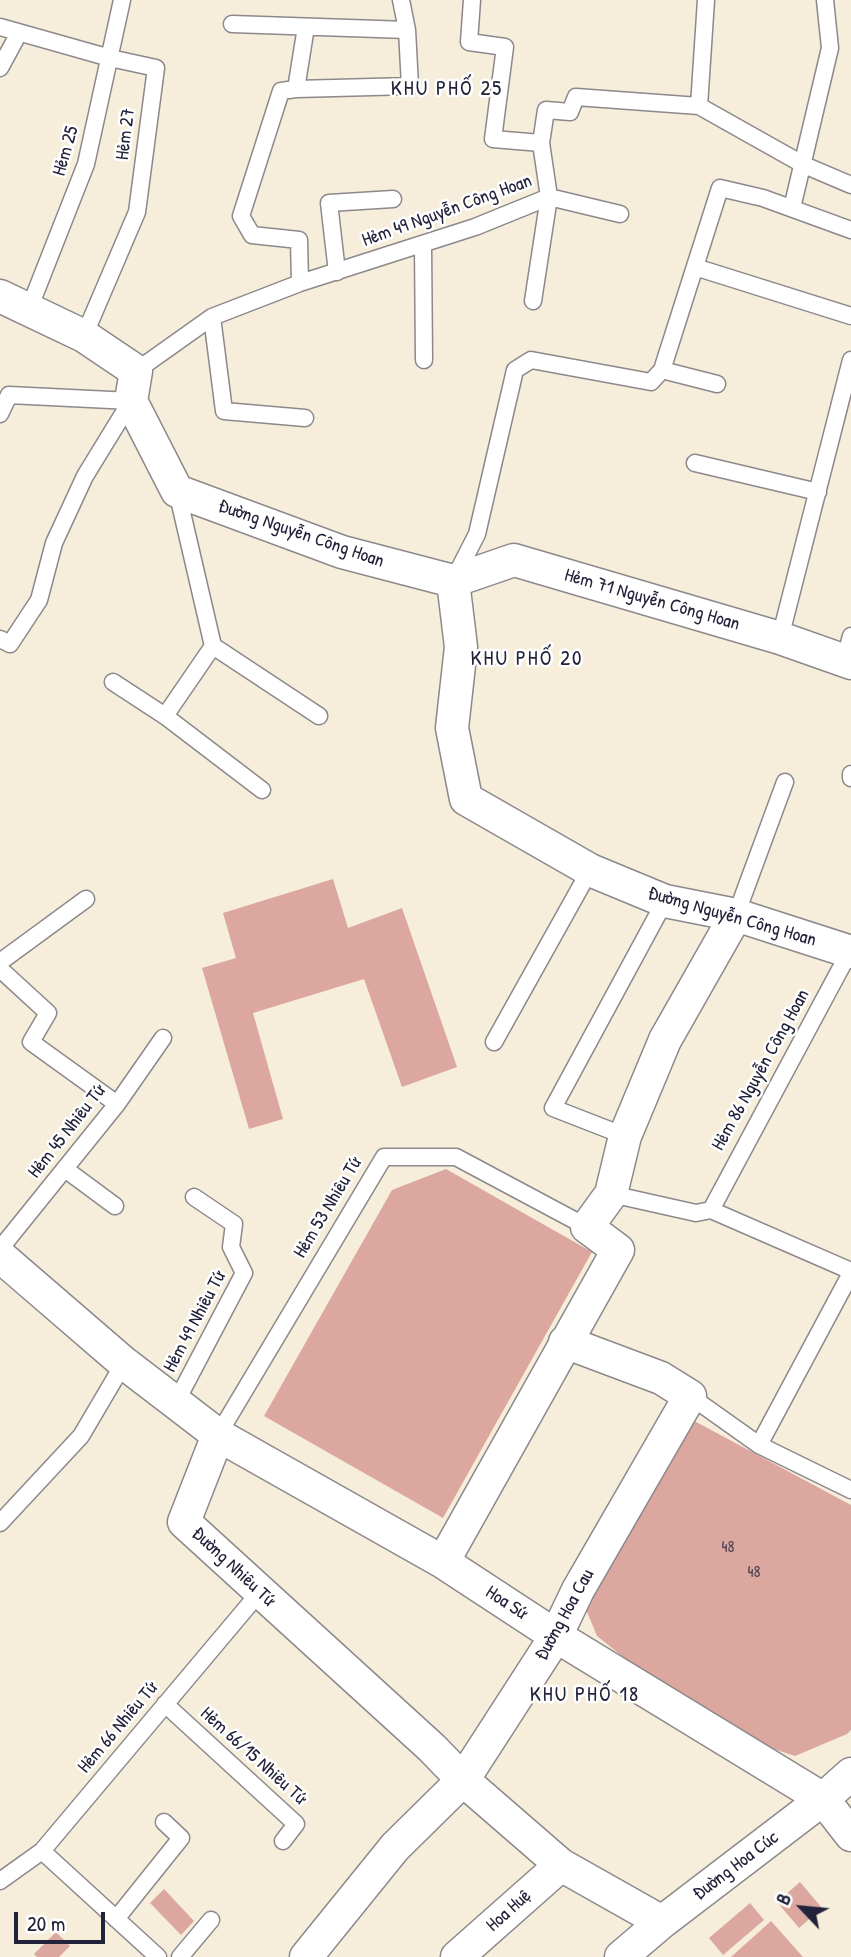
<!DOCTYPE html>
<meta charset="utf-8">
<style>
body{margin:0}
#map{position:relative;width:851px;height:1957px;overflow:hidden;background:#f6eedb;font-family:"Patrick Hand",sans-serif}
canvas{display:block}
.north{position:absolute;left:767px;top:1873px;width:70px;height:70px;-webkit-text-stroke:5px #fff;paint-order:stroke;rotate:296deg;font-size:19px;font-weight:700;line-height:28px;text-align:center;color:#22223b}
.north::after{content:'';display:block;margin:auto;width:24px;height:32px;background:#22223b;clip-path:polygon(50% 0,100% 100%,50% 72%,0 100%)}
.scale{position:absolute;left:14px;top:1912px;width:91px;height:32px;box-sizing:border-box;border:4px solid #22223b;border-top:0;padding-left:9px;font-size:21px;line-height:24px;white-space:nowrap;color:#22223b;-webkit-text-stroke:5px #fff;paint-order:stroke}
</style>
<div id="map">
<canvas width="851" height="1957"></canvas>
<div class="north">B</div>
<div class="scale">20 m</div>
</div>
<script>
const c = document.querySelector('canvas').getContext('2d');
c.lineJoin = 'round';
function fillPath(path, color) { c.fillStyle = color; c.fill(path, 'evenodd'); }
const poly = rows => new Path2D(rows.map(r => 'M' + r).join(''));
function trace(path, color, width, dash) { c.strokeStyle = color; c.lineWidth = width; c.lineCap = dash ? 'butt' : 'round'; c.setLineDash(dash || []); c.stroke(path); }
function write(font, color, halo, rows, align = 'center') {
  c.font = font + ' "Patrick Hand",sans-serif'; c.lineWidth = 5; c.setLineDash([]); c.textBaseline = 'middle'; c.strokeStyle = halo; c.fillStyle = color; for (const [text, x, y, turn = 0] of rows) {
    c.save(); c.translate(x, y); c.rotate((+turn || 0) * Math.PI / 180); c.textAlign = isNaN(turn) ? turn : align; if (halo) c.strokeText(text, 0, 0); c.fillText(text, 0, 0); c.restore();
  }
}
fillPath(poly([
 [333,879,348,928,402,908,457,1067,402,1087,364,979,253,1013,283,1119,249,1129,202,968,236,958,223,913],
 [446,1169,592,1252,443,1518,264,1416,392,1190],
 [685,1416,851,1505,851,1730,847,1734,795,1756,713,1729,597,1636,578,1590],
 [800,1882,822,1908,799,1928,777,1902],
 [164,1889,194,1921,181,1935,150,1903],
 [750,1903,764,1920,723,1955,709,1938],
 [771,1921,803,1957,731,1957],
 [56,1932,70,1946,59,1957,37,1957,34,1954]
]), '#dca79e');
const service = poly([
 [472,0,469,42,505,47,493,139,541,143],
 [706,0,699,106,804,165,851,185],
 [232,24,407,30,401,0],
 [0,27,110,58,156,68,137,212,84,336],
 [0,68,19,33],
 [296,89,410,86,407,30],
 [792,208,830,48,825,0],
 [423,245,424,360],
 [695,267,851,316],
 [337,272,329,203,393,199],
 [300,283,299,240,252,235,241,216,281,91,296,89,306,27],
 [533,301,549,197,620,214],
 [29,309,86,164,122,0],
 [212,317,224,411,305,418],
 [662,370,717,384],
 [136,371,212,317,300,283,475,227,549,197,541,143,546,110,570,112,576,97,699,106],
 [0,414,9,395,131,401,85,476,54,543,39,600,10,644,0,639],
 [695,463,818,492],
 [177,491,213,646,319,716],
 [454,579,477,534,515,370,531,360,651,382,662,370,720,188,763,198,851,230],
 [780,638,851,360],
 [213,646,165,716,262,790],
 [844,662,851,636],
 [113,682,165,716],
 [851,774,851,778],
 [736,915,785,782],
 [0,962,86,899],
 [0,969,48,1013,31,1042,117,1104],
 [494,1042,590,870],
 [625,1136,553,1108,665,901],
 [65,1169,115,1206],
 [611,1194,696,1213,711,1210,851,1271],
 [711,1210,851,949],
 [0,1249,117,1104,163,1038],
 [690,1396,759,1445,851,1490],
 [175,1404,244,1273,231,1247,234,1224,194,1197],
 [218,1435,384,1157,456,1157,587,1227],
 [759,1445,851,1273],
 [0,1523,81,1436,124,1363],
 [165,1704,296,1824,283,1841],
 [42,1851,158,1957],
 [0,1881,42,1851,259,1593],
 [116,1919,181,1838,164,1822],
 [180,1957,211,1920]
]);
const minor = poly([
 [0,296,84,336,136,371,131,401,177,491,342,552,453,581],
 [453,581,461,647,452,728,466,799,590,870,665,901,736,915,851,952],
 [453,581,514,560,780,638,851,663],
 [0,1256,124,1363,218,1435,184,1522,432,1748,463,1780,561,1865,662,1922],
 [218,1435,443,1562,556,1636,823,1799,851,1835],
 [443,1562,618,1250,587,1227,611,1194,625,1136,665,1040,736,915],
 [306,1957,395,1847,463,1780,556,1636,578,1590,690,1396,661,1378,565,1342],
 [457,1957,561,1865],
 [621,1957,662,1922,823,1799,851,1774]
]);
trace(service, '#8c888b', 19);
trace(minor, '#8c888b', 35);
trace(service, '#fff', 16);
trace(minor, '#fff', 32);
write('16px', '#504354', null, [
 ["48",728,1548],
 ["48",754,1573]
]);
write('19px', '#22223b', '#fff', [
 ["Hẻm 27",126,134,-83],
 ["Hẻm 25",66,151,-74],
 ["Hẻm 49 Nguyễn Công Hoan",447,211,-20],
 ["Đường Nguyễn Công Hoan",301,534,19],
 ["Hẻm 71 Nguyễn Công Hoan",652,600,16],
 ["Đường Nguyễn Công Hoan",732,917,16],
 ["Hẻm 86 Nguyễn Công Hoan",761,1070,-61],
 ["Hẻm 45 Nhiêu Tứ",67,1132,-52],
 ["Hẻm 53 Nhiêu Tứ",328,1208,-59],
 ["Hẻm 49 Nhiêu Tứ",195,1322,-62],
 ["Đường Nhiêu Tứ",233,1567,43],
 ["Hoa Sứ",506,1603,33],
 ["Đường Hoa Cau",565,1615,-61],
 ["Hẻm 66 Nhiêu Tứ",118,1728,-50],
 ["Hẻm 66/15 Nhiêu Tứ",253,1756,42],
 ["Đường Hoa Cúc",736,1866,-37],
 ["Hoa Huệ",509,1911,-42]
]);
c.letterSpacing = '2px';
write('21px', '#22223b', '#fff', [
 ["KHU PHỐ 25",447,89],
 ["KHU PHỐ 20",527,659],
 ["KHU PHỐ 18",585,1695]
]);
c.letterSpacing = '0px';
</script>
